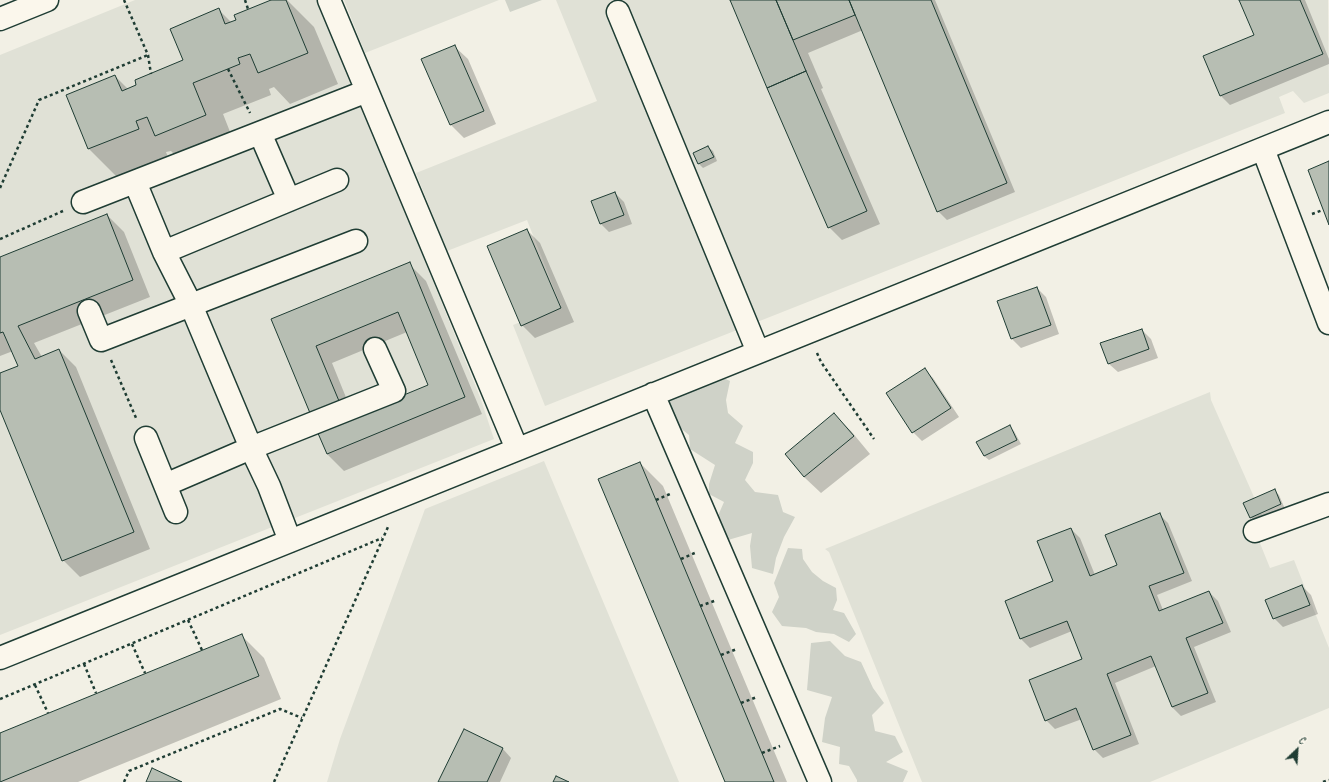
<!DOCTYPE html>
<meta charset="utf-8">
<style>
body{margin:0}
#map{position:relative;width:1329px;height:782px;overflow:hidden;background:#f2f0e5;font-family:Caveat,sans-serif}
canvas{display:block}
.north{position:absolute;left:1277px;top:730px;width:40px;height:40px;-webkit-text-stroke:3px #fbf7ec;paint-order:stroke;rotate:25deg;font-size:11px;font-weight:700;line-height:16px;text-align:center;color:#1f3d34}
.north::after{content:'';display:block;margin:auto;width:14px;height:18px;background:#1f3d34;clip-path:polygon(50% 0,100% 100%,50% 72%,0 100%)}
</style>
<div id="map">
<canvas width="1329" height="782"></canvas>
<div class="north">С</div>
</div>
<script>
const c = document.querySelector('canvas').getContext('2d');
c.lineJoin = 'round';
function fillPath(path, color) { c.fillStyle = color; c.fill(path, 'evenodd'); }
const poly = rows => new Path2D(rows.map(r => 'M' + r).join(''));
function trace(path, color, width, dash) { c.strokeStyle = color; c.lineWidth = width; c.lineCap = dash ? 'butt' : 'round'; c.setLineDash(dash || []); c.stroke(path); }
fillPath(poly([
 [135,0,319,0,480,397,494,439,0,635,0,55],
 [344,0,499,0,365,53],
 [556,0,1328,0,1329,93,1304,103,1293,91,1279,97,1285,113,545,406,513,325,561,306,527,220,447,251,416,173,597,101],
 [1210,392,1211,400,1262,515,1251,521,1270,568,1294,560,1329,648,1329,708,1150,782,922,782,829,552,825,549],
 [544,461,679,782,327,782,340,739,425,509]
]), '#e0e1d6');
fillPath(poly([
 [505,0,542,0,510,12],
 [714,374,730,381,726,400,728,413,743,426,735,443,753,452,753,463,745,480,755,492,778,495,783,512,795,517,784,537,776,558,773,574,752,568,750,546,752,533,728,540,717,518,724,502,709,494,709,484,715,465,690,449,689,435,674,423,664,399],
 [788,548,802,549,803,559,812,572,823,581,836,588,837,600,833,610,844,613,856,634,849,642,834,634,816,632,806,628,782,626,772,612,779,597,774,583],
 [830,641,845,656,861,662,873,688,884,703,872,715,875,731,895,736,903,752,886,762,908,771,903,782,857,782,857,780,849,766,839,764,840,747,822,742,825,718,832,697,807,690,811,643]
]), '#cfd2c8');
fillPath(poly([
 [274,0,287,0,314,27,338,84,290,104,274,87,269,89,271,95,223,114,236,147,187,167,171,151,166,152,169,160,120,180,89,149,115,76,128,89,185,61,219,10,232,23],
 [731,0,935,0,1015,192,947,220,938,211,863,30,808,53,823,88,821,89,880,224,842,240,829,227],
 [1240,0,1305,0,1329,59,1329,64,1230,105,1221,96,1205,57,1255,36],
 [454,46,468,59,496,124,464,138,451,125,422,60],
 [708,147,713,151,717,161,703,168,699,164,694,154],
 [615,193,624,202,632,224,609,232,600,223],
 [107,215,124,232,150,297,34,343,42,357,59,350,76,367,150,549,80,577,63,560,0,408,0,374,20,366,13,351,0,356,0,258],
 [527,230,540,243,574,322,535,338,522,325],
 [409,264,426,281,482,414,344,471,327,454,273,319],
 [407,332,430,386,354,417,332,363],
 [1037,288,1046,297,1059,334,1021,348,1012,339,999,301],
 [1142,330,1151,339,1158,358,1118,372,1109,364],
 [924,369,933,378,959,417,922,441,913,432],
 [834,415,851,431,870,454,821,493,804,477],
 [1010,427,1014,431,1021,444,989,460,984,456],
 [640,463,663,486,787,782,726,782],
 [1274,490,1279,495,1285,509,1255,522,1251,517],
 [1159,514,1168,523,1192,581,1157,595,1163,610,1209,592,1218,601,1231,632,1194,647,1216,702,1181,716,1172,707,1156,666,1115,683,1139,744,1103,758,1094,749,1082,719,1055,729,1046,720,1083,659,1072,631,1030,648,1021,639,1006,601,1055,581,1071,529,1080,538,1095,575,1118,566],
 [1302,586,1311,595,1318,614,1283,627,1274,618],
 [241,635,264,658,281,699,78,782,0,782,0,734],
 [464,730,503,749,511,758,500,782,439,782]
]), '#0003');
const building = poly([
 [271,0,286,0,308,53,258,73,250,54,238,58,240,64,193,83,206,115,155,136,147,117,136,121,139,129,88,149,66,95,115,75,122,91,136,85,135,80,183,60,170,29,219,8,225,24,236,20,234,15,271,0],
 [730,0,776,0,806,71,767,88,730,0],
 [776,0,849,0,855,15,793,40,776,0],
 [849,0,931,0,1007,183,937,212,849,0],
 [1239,0,1300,0,1323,54,1220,96,1203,56,1254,35,1239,0],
 [455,45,484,111,450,125,421,59,455,45],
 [806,71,867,211,828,228,767,88,806,71],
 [708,146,714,157,698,164,693,153,708,146],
 [1329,161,1329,225,1308,170,1329,161],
 [615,192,624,215,600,224,591,201,615,192],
 [107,214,133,280,18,326,35,359,59,349,134,532,62,561,0,410,0,373,18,366,3,332,0,333,0,257,107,214],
 [527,229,561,308,521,326,487,246,527,229],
 [410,262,465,397,327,454,317,431,428,385,398,312,316,346,339,401,310,413,271,319,410,262],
 [1037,287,1051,325,1011,339,997,301,1037,287],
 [1142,329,1149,349,1108,364,1100,343,1142,329],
 [925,368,951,408,912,433,886,393,925,368],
 [834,413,854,436,804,477,785,454,834,413],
 [1010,425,1017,440,984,456,976,442,1010,425],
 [640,462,741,703,774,782,725,782,598,479,640,462],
 [1275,489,1281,504,1250,518,1243,503,1275,489],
 [1160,513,1184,573,1149,586,1159,611,1209,591,1223,623,1186,638,1208,693,1172,707,1151,656,1107,674,1131,735,1093,750,1076,708,1045,721,1029,680,1082,659,1067,621,1020,639,1005,601,1053,581,1037,541,1071,528,1090,576,1117,565,1105,535,1160,513],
 [1302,585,1310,605,1273,619,1265,600,1302,585],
 [242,634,259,676,0,782,0,733,242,634],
 [464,729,503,748,487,782,438,782,464,729],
 [152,768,182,782,146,782,152,768],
 [556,776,569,782,553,782,556,776]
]);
fillPath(building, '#b7beb3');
trace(building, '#1f3d34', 1);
const minor = poly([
 [329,0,517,449],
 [618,12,758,352],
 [0,19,47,0],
 [260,133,289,200],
 [1263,149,1329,323],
 [135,182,164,252,191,305,251,448,394,391,375,349],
 [83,202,367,91],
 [164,252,337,180],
 [89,311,101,340,356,241],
 [653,394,820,782],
 [146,438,176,512],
 [165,485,251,448,269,486,290,541],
 [1255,531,1329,504],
 [0,658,1329,122]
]);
trace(minor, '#1f3d34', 25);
trace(poly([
 [124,0,148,55,151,74],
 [245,0,248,9],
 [228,69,250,113],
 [0,188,39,100,148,55],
 [1312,214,1323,210],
 [0,239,63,211],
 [817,353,821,362,874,439],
 [111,360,136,418],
 [656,500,670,494],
 [681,559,697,552],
 [700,606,717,600],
 [188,620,202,650],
 [132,644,145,673],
 [721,655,737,649],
 [84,664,96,693],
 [35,685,48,713],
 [0,699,382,538],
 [741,703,757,697],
 [762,753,780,746],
 [124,782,129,771,280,709,302,718],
 [274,782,388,527],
 [1323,782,1329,780]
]), '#1f3d34', 2.5, [3, 3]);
trace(minor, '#fbf7ec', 22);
</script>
